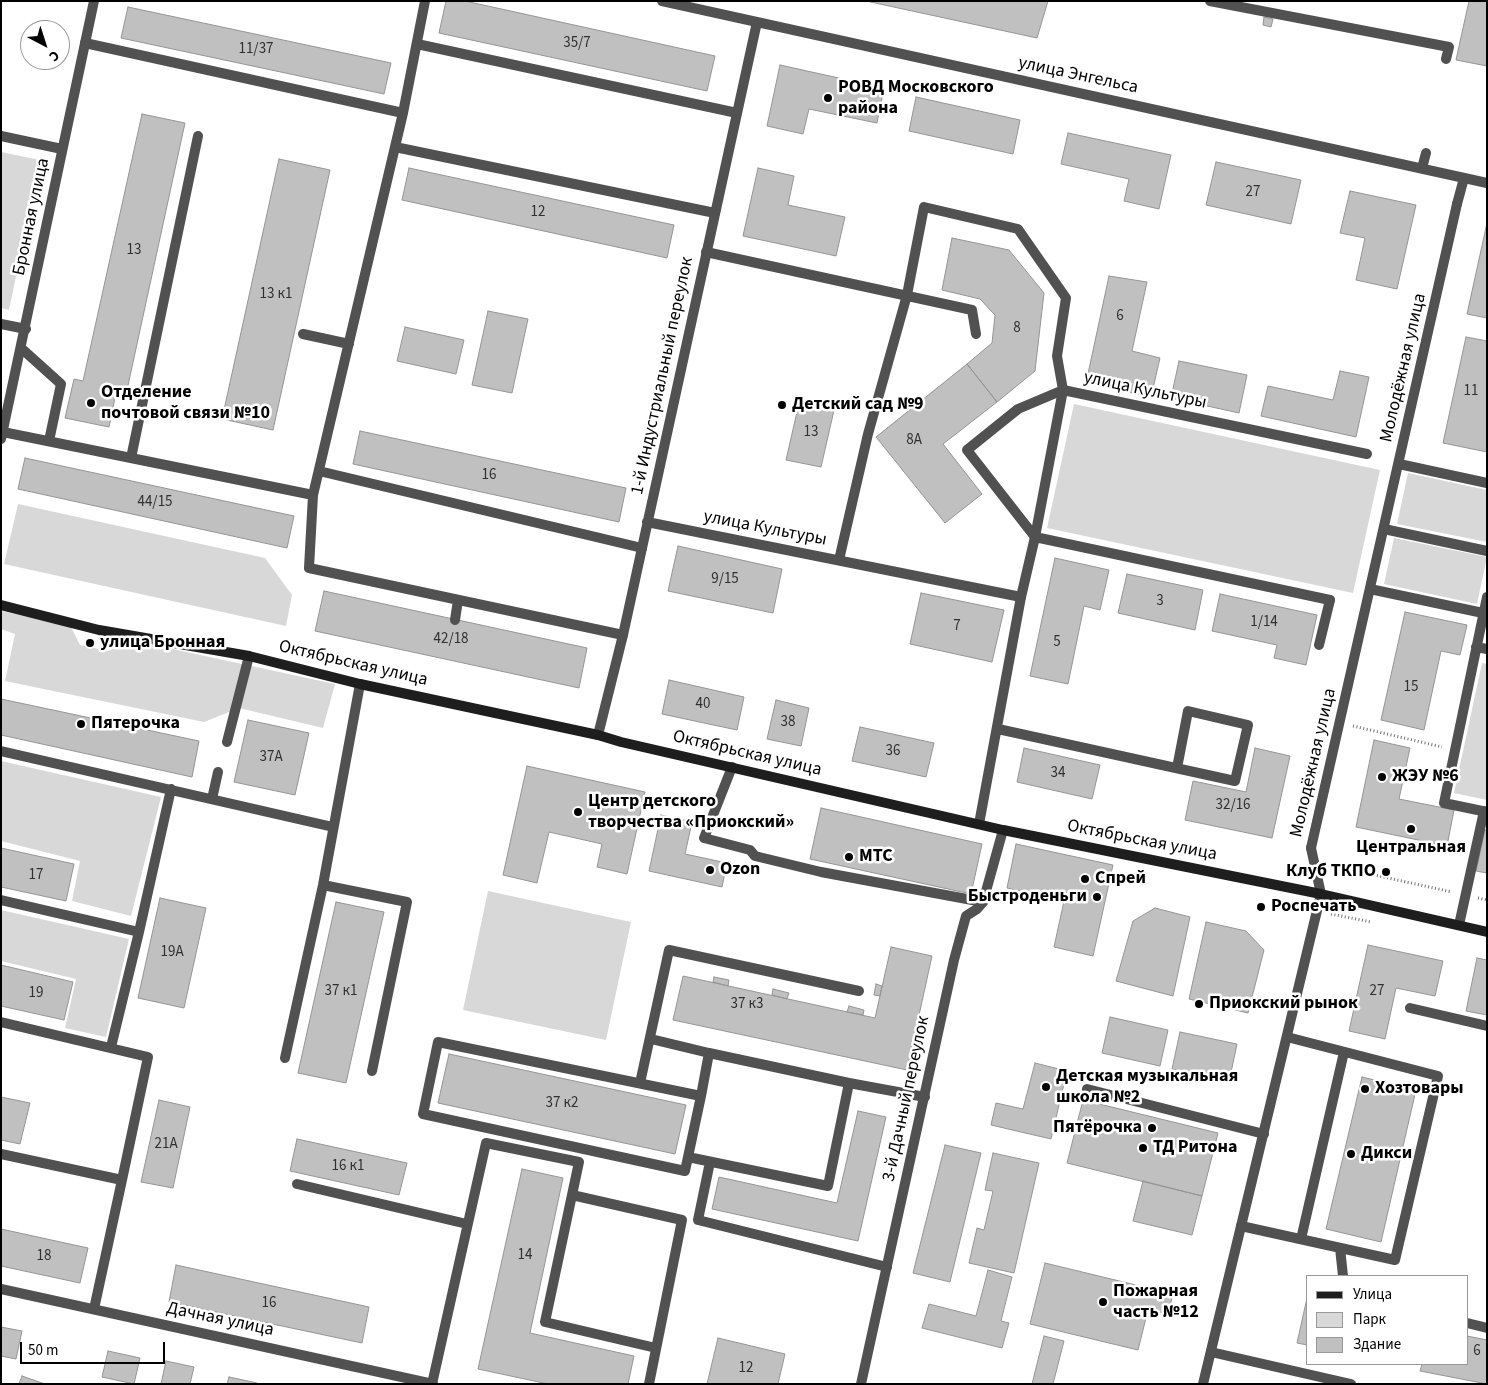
<!DOCTYPE html>
<meta charset="utf-8">
<style>
body{margin:0}
#map{position:relative;width:1488px;height:1385px;overflow:hidden;background:#fff;font-family:"Source Sans 3",sans-serif}
canvas{display:block}
.frame{position:absolute;inset:0;border:2px solid #000;pointer-events:none}
.legend{position:absolute;left:1306px;top:1275px;width:162px;height:90px;box-sizing:border-box;background:#fff;border:1px solid #999;margin:0;padding:6px 9px;list-style:none;font-size:15px;color:#000}
.legend li{display:flex;align-items:center;gap:10px;height:25px}
.legend b{width:25px;border:1px solid #999}
.north{position:absolute;left:20px;top:20px;width:50px;height:50px;box-sizing:border-box;background:#fff;border:1px solid #999;border-radius:50%;rotate:140deg;font-size:14px;font-weight:700;line-height:20px;text-align:center;color:#000}
.north::after{content:'';display:block;margin:auto;width:18px;height:22px;background:#000;clip-path:polygon(50% 0,100% 100%,50% 72%,0 100%)}
.scale{position:absolute;left:20px;top:1342px;width:145px;height:22px;box-sizing:border-box;border:2px solid #000;border-top:0;padding-left:6px;font-size:15px;line-height:18px;white-space:nowrap;color:#000;-webkit-text-stroke:4px #fff;paint-order:stroke}
</style>
<div id="map">
<canvas width="1488" height="1385"></canvas>
<div class="frame"></div>
<ul class="legend">
<li><b style="height:6px;background:#1e1e1e"></b>Улица</li>
<li><b style="height:14px;background:#d8d8d8"></b>Парк</li>
<li><b style="height:14px;background:#c0c0c0"></b>Здание</li>
</ul>
<div class="north">С</div>
<div class="scale">50 m</div>
</div>
<script>
const c = document.querySelector('canvas').getContext('2d');
c.lineJoin = 'round';
function fillPath(path, color) { c.fillStyle = color; c.fill(path, 'evenodd'); }
const poly = rows => new Path2D(rows.map(r => 'M' + r).join(''));
function trace(path, color, width, dash) { c.strokeStyle = color; c.lineWidth = width; c.lineCap = dash ? 'butt' : 'round'; c.setLineDash(dash || []); c.stroke(path); }
function write(font, color, halo, rows, align = 'center') {
  c.font = font + ' "Source Sans 3",sans-serif'; c.lineWidth = 5; c.setLineDash([]); c.textBaseline = 'middle'; c.strokeStyle = halo; c.fillStyle = color; for (const [text, x, y, turn = 0] of rows) {
    c.save(); c.translate(x, y); c.rotate((+turn || 0) * Math.PI / 180); c.textAlign = isNaN(turn) ? turn : align; if (halo) c.strokeText(text, 0, 0); c.fillText(text, 0, 0); c.restore();
  }
}
fillPath(poly([
 [1,152,40,160,9,310,1,308],
 [1074,404,1380,470,1353,593,1047,528],
 [1408,473,1487,490,1487,542,1397,524],
 [18,504,265,558,292,595,286,626,4,564],
 [1394,538,1487,557,1477,604,1384,584],
 [1,611,71,627,80,645,109,651,126,639,335,684,323,728,239,708,204,722,5,681,15,634,1,629],
 [1482,663,1487,664,1487,800,1454,793],
 [1,761,161,797,131,916,72,901,80,861,1,841],
 [488,891,631,922,606,1040,463,1010],
 [1,910,129,939,106,1037,65,1028,76,979,1,961]
]), '#d8d8d8');
const building = poly([
 [446,1,465,1,715,56,707,91,439,33,446,1],
 [866,1,1048,1,1037,38,866,1],
 [1469,1,1487,1,1487,66,1456,60,1469,1],
 [128,7,391,63,384,94,121,38,128,7],
 [1264,17,1273,19,1271,27,1263,25,1264,17],
 [780,65,884,88,877,123,809,109,803,134,767,126,780,65],
 [916,97,1020,120,1013,154,909,131,916,97],
 [142,114,185,123,127,390,117,388,109,427,65,418,74,379,83,381,142,114],
 [1068,133,1171,155,1159,209,1124,201,1129,179,1061,164,1068,133],
 [279,159,330,170,273,430,222,419,279,159],
 [1216,162,1301,180,1291,224,1206,205,1216,162],
 [409,168,674,225,667,258,402,200,409,168],
 [758,168,794,176,788,205,845,217,836,256,743,236,758,168],
 [1350,191,1416,205,1397,289,1356,280,1365,238,1340,233,1350,191],
 [1487,223,1487,318,1467,314,1487,223],
 [952,238,1009,250,1044,293,1035,371,997,402,967,364,992,343,995,315,980,299,942,290,952,238],
 [1109,276,1147,282,1132,351,1160,358,1151,397,1086,383,1109,276],
 [488,311,528,319,512,393,472,385,488,311],
 [405,327,464,340,456,374,397,361,405,327],
 [1466,337,1487,341,1487,452,1443,443,1466,337],
 [1179,361,1247,375,1239,413,1171,398,1179,361],
 [967,364,997,402,943,444,982,494,945,523,876,437,967,364],
 [1340,371,1369,377,1356,437,1261,416,1268,386,1333,400,1340,371],
 [800,399,835,406,821,467,786,460,800,399],
 [360,431,626,488,619,522,353,464,360,431],
 [25,458,294,516,287,548,18,489,25,458],
 [678,546,782,569,773,613,668,591,678,546],
 [1055,558,1109,570,1100,610,1084,606,1068,684,1030,676,1055,558],
 [1127,574,1203,590,1195,630,1118,613,1127,574],
 [324,591,587,648,579,688,315,631,324,591],
 [921,593,1004,610,992,662,910,644,921,593],
 [1220,594,1317,615,1306,665,1274,658,1277,645,1212,631,1220,594],
 [1405,612,1467,625,1460,655,1441,651,1424,730,1381,720,1405,612],
 [669,680,744,697,737,730,662,714,669,680],
 [1,699,199,741,192,777,1,735,1,699],
 [776,700,809,708,801,746,767,739,776,700],
 [248,720,309,733,295,795,234,782,248,720],
 [860,727,934,743,926,777,852,761,860,727],
 [1374,740,1410,748,1399,799,1454,810,1447,846,1356,827,1374,740],
 [1024,748,1100,765,1092,799,1017,782,1024,748],
 [1255,748,1290,756,1272,838,1185,820,1193,781,1246,792,1255,748],
 [527,766,645,792,627,874,597,867,602,844,549,832,537,883,503,875,527,766],
 [821,808,982,844,971,894,810,859,821,808],
 [661,815,692,822,685,854,727,863,722,887,649,871,661,815],
 [1485,830,1487,831,1487,873,1476,871,1485,830],
 [1016,844,1113,865,1093,956,1054,947,1064,901,1007,888,1016,844],
 [1,848,74,864,66,901,1,887,1,848],
 [160,898,206,908,184,1008,138,998,160,898],
 [336,902,384,912,346,1083,298,1073,336,902],
 [1155,908,1190,917,1173,996,1116,981,1133,921,1155,908],
 [1206,922,1246,931,1264,950,1248,1013,1189,999,1206,922],
 [1368,945,1443,961,1435,996,1396,988,1385,1039,1349,1031,1368,945],
 [891,947,932,956,907,1070,673,1020,683,976,875,1018,891,947],
 [1477,958,1487,960,1487,1015,1466,1011,1477,958],
 [1,965,73,982,64,1020,1,1006,1,965],
 [714,977,729,980,728,986,713,982,714,977],
 [876,984,882,986,880,996,874,995,876,984],
 [773,989,789,993,787,999,772,995,773,989],
 [849,1006,864,1010,863,1015,847,1012,849,1006],
 [1110,1017,1168,1030,1160,1066,1102,1053,1110,1017],
 [1180,1032,1237,1044,1229,1082,1172,1069,1180,1032],
 [449,1054,686,1105,675,1154,438,1103,449,1054],
 [1035,1063,1067,1071,1051,1139,991,1125,996,1103,1023,1109,1035,1063],
 [1362,1077,1416,1090,1381,1242,1326,1229,1362,1077],
 [1,1097,30,1103,20,1144,1,1140,1,1097],
 [159,1100,190,1107,173,1188,141,1182,159,1100],
 [1083,1100,1218,1133,1202,1196,1067,1163,1083,1100],
 [858,1111,886,1117,858,1241,712,1209,719,1177,837,1203,858,1111],
 [297,1139,407,1163,399,1195,290,1171,297,1139],
 [945,1145,981,1153,950,1282,913,1273,945,1145],
 [993,1153,1039,1163,1014,1273,969,1263,977,1228,984,1230,993,1191,985,1190,993,1153],
 [522,1169,563,1178,530,1333,634,1356,628,1384,548,1384,478,1369,522,1169],
 [1143,1181,1202,1196,1192,1235,1133,1221,1143,1181],
 [1,1229,88,1248,80,1283,1,1266,1,1229],
 [1045,1263,1173,1294,1168,1314,1148,1310,1138,1350,1030,1324,1045,1263],
 [176,1265,369,1307,362,1343,169,1302,176,1265],
 [988,1270,1012,1277,1001,1321,1009,1323,1002,1348,922,1328,929,1304,976,1316,988,1270],
 [1307,1298,1307,1345,1297,1343,1307,1298],
 [1,1327,22,1331,16,1359,1,1356,1,1327],
 [1044,1336,1064,1341,1053,1384,1032,1384,1044,1336],
 [1467,1336,1487,1340,1487,1384,1420,1371,1422,1364,1467,1364,1467,1336],
 [718,1338,785,1354,778,1384,707,1384,718,1338],
 [108,1351,140,1358,134,1384,102,1377,108,1351],
 [166,1361,194,1367,190,1384,161,1384,166,1361],
 [22,1376,45,1384,19,1384,22,1376],
 [229,1377,257,1383,257,1384,227,1384,229,1377]
]);
fillPath(building, '#c0c0c0');
trace(building, '#959595', 1);
trace(poly([
 [1353,726,1442,747],
 [1329,865,1452,892],
 [1478,898,1487,900],
 [1331,914,1371,922]
]), '#737373', 3, [1, 2.5]);
trace(poly([
 [1210,1,1449,47,1446,59],
 [85,43,403,113],
 [417,44,737,113],
 [1,136,62,149],
 [395,147,715,213],
 [1422,168,1426,153],
 [706,252,972,310,976,334],
 [1,324,26,329],
 [303,334,349,344],
 [21,348,61,384,49,441],
 [3,432,313,495,403,113,425,1],
 [131,458,198,136],
 [1399,464,1487,483],
 [319,471,642,548],
 [313,495,309,568,623,635],
 [1384,529,1487,551],
 [839,560,868,434,907,295,924,207,1018,229,1066,298,1057,356,1063,390,1018,409,967,450,1035,537],
 [1370,589,1483,613],
 [1487,597,1444,803,1487,812],
 [455,620,458,600],
 [1319,645,1330,600],
 [1476,647,1487,649],
 [998,729,1235,781,1248,725,1188,711,1177,768],
 [227,742,249,656],
 [1,751,333,827],
 [732,767,704,838,750,850,755,856,821,872,983,902],
 [212,799,218,772],
 [979,824,1021,597],
 [323,885,407,902,372,1071],
 [1,900,139,932],
 [1459,925,1484,811],
 [1410,1008,1487,1026],
 [1,1022,148,1057,122,1180,1,1154],
 [651,1039,709,1053],
 [111,1047,139,932,171,789],
 [285,1058,323,885,360,684],
 [640,1083,669,950,859,991],
 [1087,1089,1264,1134],
 [701,1096,709,1053,849,1083],
 [688,1157,685,1171,423,1114,438,1042,701,1096,688,1157,828,1186,849,1083,925,1097],
 [710,1162,698,1220,887,1267],
 [297,1184,467,1224],
 [572,1195,682,1220,649,1384],
 [1241,1226,1395,1260,1438,1076,1287,1037],
 [1301,1239,1344,1052],
 [1340,1248,1343,1276],
 [94,1309,122,1180],
 [1467,1323,1487,1328],
 [1211,1352,1351,1384],
 [432,1384,486,1143,579,1162,545,1322,656,1348]
]), '#515151', 10);
trace(poly([
 [1311,848,1457,204]
]), '#515151', 10);
trace(poly([
 [662,1,1487,183],
 [1457,204,1464,178],
 [1,439,94,1],
 [647,522,1021,597,1035,537,1063,390,1367,454],
 [1035,537,1330,600],
 [598,735,623,635,757,22],
 [1,1289,433,1384],
 [861,1384,954,960,966,916,977,909,983,902,1003,830],
 [1203,1384,1321,894,1311,848]
]), '#515151', 10);
trace(poly([
 [1,605,99,630,249,656,360,684,598,735,621,742,1003,830,1321,894,1487,932]
]), '#1e1e1e', 10);
for (const [x, y, r, color] of [
 [828,98,5,"#000"],
 [91,403,5,"#000"],
 [782,405,5,"#000"],
 [90,643,5,"#000"],
 [81,724,5,"#000"],
 [1382,777,5,"#000"],
 [578,812,5,"#000"],
 [1411,829,5,"#000"],
 [849,857,5,"#000"],
 [710,870,5,"#000"],
 [1386,872,5,"#000"],
 [1085,879,5,"#000"],
 [1097,897,5,"#000"],
 [1261,907,5,"#000"],
 [1199,1004,5,"#000"],
 [1046,1087,5,"#000"],
 [1365,1089,5,"#000"],
 [1152,1128,5,"#000"],
 [1143,1148,5,"#000"],
 [1351,1154,5,"#000"],
 [1103,1302,5,"#000"]
]) { const dot = new Path2D(); dot.arc(x, y, r, 0, 2 * Math.PI); c.fillStyle = color; c.fill(dot); trace(dot, '#fff', 2); }
write('15px', '#303030', null, [
 ["35/7",577,44],
 ["11/37",256,50],
 ["27",1253,193],
 ["12",538,213],
 ["13",134,251],
 ["13 к1",276,295],
 ["6",1120,317],
 ["8",1017,329],
 ["11",1471,392],
 ["13",811,433],
 ["8А",914,441],
 ["16",489,476],
 ["44/15",155,503],
 ["9/15",725,580],
 ["3",1160,602],
 ["1/14",1264,623],
 ["7",957,627],
 ["42/18",451,640],
 ["5",1057,643],
 ["15",1411,688],
 ["40",703,705],
 ["38",788,723],
 ["36",893,752],
 ["37А",271,758],
 ["34",1058,774],
 ["32/16",1233,806],
 ["17",36,876],
 ["19А",172,953],
 ["37 к1",341,992],
 ["27",1377,992],
 ["19",36,994],
 ["37 к3",747,1005],
 ["37 к2",562,1104],
 ["21А",166,1145],
 ["16 к1",348,1167],
 ["14",525,1256],
 ["18",44,1257],
 ["16",269,1304],
 ["6",1477,1352],
 ["12",746,1369]
]);
write('18px', '#000', '#fff', [
 ["улица Энгельса",1078,76,12],
 ["Бронная улица",32,217,-78],
 ["Молодёжная улица",1404,368,-77],
 ["1-й Индустриальный переулок",663,376,-78],
 ["улица Культуры",1145,391,12],
 ["улица Культуры",765,529,11],
 ["Октябрьская улица",353,664,13],
 ["Октябрьская улица",747,754,13],
 ["Молодёжная улица",1314,763,-77],
 ["Октябрьская улица",1142,841,11],
 ["3-й Дачный переулок",907,1099,-78],
 ["Дачная улица",220,1320,12]
]);
write('bold 18px', '#000', '#fff', [
 ["РОВД Московского",838,88],
 ["района",838,109],
 ["Отделение",101,393],
 ["почтовой связи №10",101,414],
 ["Детский сад №9",792,405],
 ["улица Бронная",100,643],
 ["Пятерочка",91,724],
 ["ЖЭУ №6",1392,777],
 ["Центр детского",588,802],
 ["творчества «Приокский»",588,823],
 ["Центральная",1411,848,"center"],
 ["МТС",859,857],
 ["Ozon",720,870],
 ["Клуб ТКПО",1376,872,"right"],
 ["Спрей",1095,879],
 ["Быстроденьги",1087,897,"right"],
 ["Роспечать",1271,907],
 ["Приокский рынок",1209,1004],
 ["Детская музыкальная",1056,1077],
 ["школа №2",1056,1098],
 ["Хозтовары",1375,1089],
 ["Пятёрочка",1142,1128,"right"],
 ["ТД Ритона",1153,1148],
 ["Дикси",1361,1154],
 ["Пожарная",1113,1292],
 ["часть №12",1113,1313]
], 'left');
</script>
